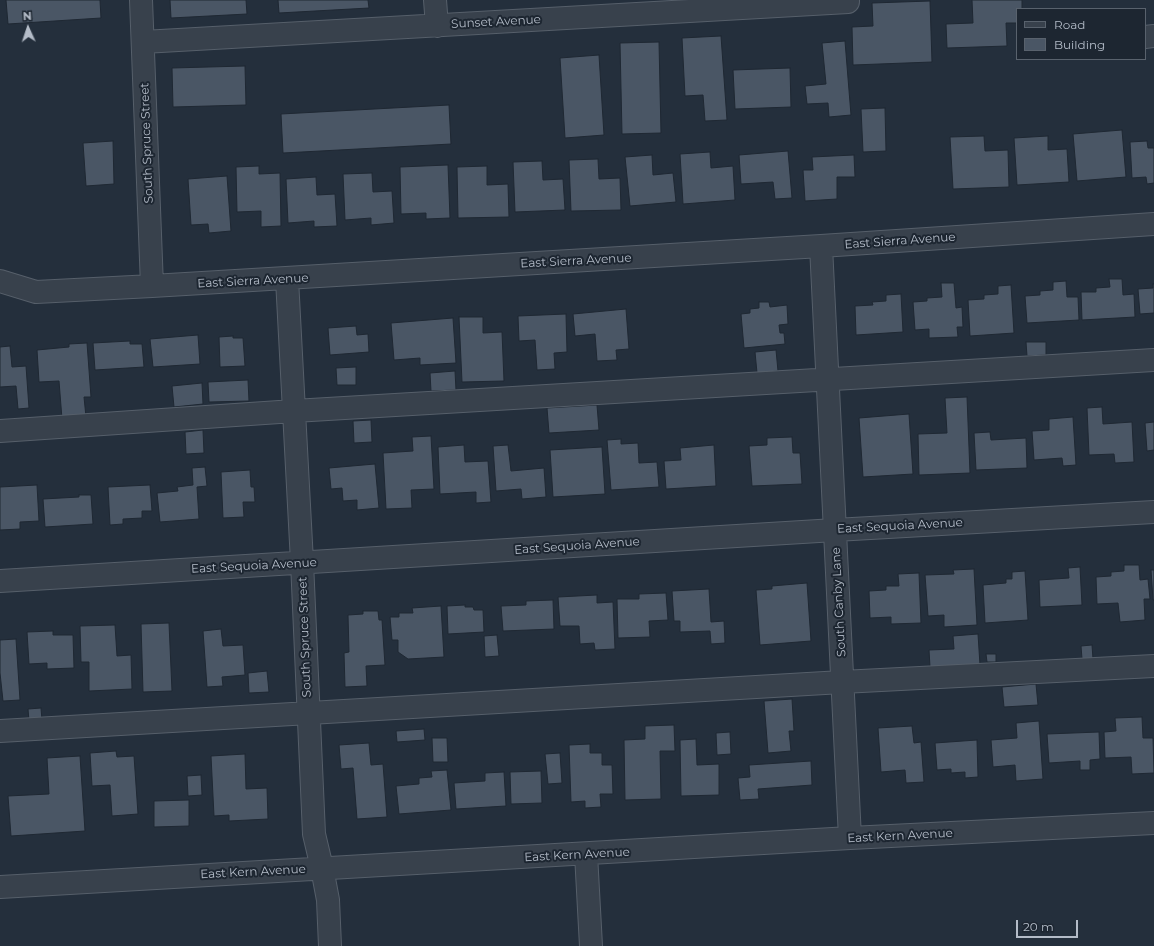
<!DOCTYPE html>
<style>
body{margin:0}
#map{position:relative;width:1154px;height:946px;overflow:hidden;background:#242f3c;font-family:Montserrat,sans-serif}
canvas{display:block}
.legend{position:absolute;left:1016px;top:8px;width:130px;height:52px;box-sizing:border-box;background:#1d2631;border:1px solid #59626d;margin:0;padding:5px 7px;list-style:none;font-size:12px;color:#b4bcc8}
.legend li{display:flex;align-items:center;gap:8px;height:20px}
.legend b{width:20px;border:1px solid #59626d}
.north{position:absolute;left:8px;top:8px;width:40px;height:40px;-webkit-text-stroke:3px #1d2631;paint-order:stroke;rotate:357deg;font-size:11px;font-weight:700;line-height:16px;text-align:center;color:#b4bcc8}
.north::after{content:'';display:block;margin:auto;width:14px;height:18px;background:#b4bcc8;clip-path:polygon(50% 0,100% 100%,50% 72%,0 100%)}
.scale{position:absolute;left:1016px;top:920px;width:62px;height:18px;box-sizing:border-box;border:2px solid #b4bcc8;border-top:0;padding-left:5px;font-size:12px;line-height:14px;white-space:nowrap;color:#b4bcc8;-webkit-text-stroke:3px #1d2631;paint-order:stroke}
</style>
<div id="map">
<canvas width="1154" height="946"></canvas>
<ul class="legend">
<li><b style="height:5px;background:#38414c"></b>Road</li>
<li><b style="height:11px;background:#4a5665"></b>Building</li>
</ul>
<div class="north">N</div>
<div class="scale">20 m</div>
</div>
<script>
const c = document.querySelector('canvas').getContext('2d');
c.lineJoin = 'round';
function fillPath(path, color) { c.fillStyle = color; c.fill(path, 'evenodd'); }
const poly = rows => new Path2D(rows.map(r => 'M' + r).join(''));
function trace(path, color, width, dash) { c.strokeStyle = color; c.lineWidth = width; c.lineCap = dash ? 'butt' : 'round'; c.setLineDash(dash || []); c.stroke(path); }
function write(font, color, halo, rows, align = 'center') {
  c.font = font + ' Montserrat,sans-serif'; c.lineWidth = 4; c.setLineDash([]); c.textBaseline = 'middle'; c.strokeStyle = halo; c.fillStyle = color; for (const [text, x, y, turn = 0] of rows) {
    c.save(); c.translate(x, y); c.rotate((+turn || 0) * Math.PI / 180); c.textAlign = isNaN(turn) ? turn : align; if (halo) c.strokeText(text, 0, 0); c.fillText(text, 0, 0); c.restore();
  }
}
const building = poly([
 [6,0,100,0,101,18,8,24,6,0],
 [170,0,246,0,247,14,171,18,170,0],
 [278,0,368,0,369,8,279,13,278,0],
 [972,0,1022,0,1022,9,1017,9,1017,23,1006,23,1007,46,947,48,946,24,973,23,972,0],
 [930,1,932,62,853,65,852,27,873,26,872,3,930,1],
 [721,36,727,120,705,121,703,95,685,96,682,38,721,36],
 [845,41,851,115,829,117,828,103,807,104,805,86,826,84,822,43,845,41],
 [659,42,661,133,622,134,620,43,659,42],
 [599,55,604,135,565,138,560,58,599,55],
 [245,66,246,105,173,107,172,68,245,66],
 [790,68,791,107,735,109,733,70,790,68],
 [449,105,451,144,283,153,281,114,449,105],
 [885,108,886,151,863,152,861,109,885,108],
 [1122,130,1126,177,1077,181,1073,134,1122,130],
 [984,136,985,151,1008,150,1009,187,953,189,950,137,984,136],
 [1048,136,1048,150,1067,149,1069,182,1017,185,1014,138,1048,136],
 [113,141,114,184,86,186,83,143,113,141],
 [1147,141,1148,148,1154,148,1154,183,1147,184,1146,177,1132,178,1130,142,1147,141],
 [788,151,792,198,775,199,773,182,741,184,739,155,788,151],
 [710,152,711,168,733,166,735,200,683,204,680,154,710,152],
 [652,155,653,175,673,173,676,202,630,206,625,157,652,155],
 [854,155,855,177,837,177,837,199,805,201,803,170,813,170,812,157,854,155],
 [598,159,599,179,620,178,621,210,571,211,569,160,598,159],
 [542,161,543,180,563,179,565,210,515,212,513,162,542,161],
 [448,165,450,218,426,219,426,213,401,214,400,167,448,165],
 [259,166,259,174,280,173,281,226,261,227,261,211,237,212,236,167,259,166],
 [487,166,487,185,508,184,509,217,458,218,457,167,487,166],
 [372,173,373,192,392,191,394,223,371,225,371,218,345,220,343,174,372,173],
 [227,176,231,231,209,233,208,224,191,225,188,179,227,176],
 [316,177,317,195,335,194,337,226,314,227,314,221,288,223,286,179,316,177],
 [1109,279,1122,279,1123,295,1134,294,1135,317,1082,320,1081,292,1096,292,1096,288,1110,287,1109,279],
 [1066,281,1067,297,1078,297,1079,320,1027,323,1025,296,1040,295,1040,291,1053,290,1053,282,1066,281],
 [941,283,954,283,956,308,962,307,963,327,957,327,958,337,929,338,929,329,915,330,913,302,927,301,927,298,942,297,941,283],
 [1153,284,1154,284,1154,313,1140,314,1138,289,1153,288,1153,284],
 [1011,285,1014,333,970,336,968,300,984,299,984,295,998,294,998,286,1011,285],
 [901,294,903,332,856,335,855,306,873,305,872,302,886,301,886,295,901,294],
 [759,302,769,302,770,307,787,305,788,324,779,325,780,333,784,333,785,344,744,348,741,314,750,313,750,309,759,308,759,302],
 [626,309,629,349,616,350,617,360,597,361,595,334,575,336,573,314,626,309],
 [566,314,567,352,554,353,555,369,537,370,535,340,519,341,518,316,566,314],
 [459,317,483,317,483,333,502,332,504,381,462,382,459,317],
 [453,318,456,363,420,365,420,358,394,360,391,323,453,318],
 [356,326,357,335,368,334,369,352,330,355,328,328,356,326],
 [198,335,200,364,153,367,150,339,198,335],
 [233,336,233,338,243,338,245,366,220,367,219,337,233,336],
 [130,341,130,344,142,344,144,367,95,370,93,343,130,341],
 [1026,342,1046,342,1046,355,1027,356,1026,342],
 [87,343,91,397,84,397,86,417,62,419,59,381,39,382,37,350,69,347,69,344,87,343],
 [10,346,12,367,26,366,29,408,18,409,16,386,0,387,0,347,10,346],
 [776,350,778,371,757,373,755,352,776,350],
 [356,367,356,385,337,385,336,368,356,367],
 [455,371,456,390,431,391,430,373,455,371],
 [248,380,249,401,209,402,208,382,248,380],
 [202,383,203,404,174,407,172,386,202,383],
 [967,397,970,473,919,475,918,434,947,433,945,398,967,397],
 [597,405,599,430,549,433,547,408,597,405],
 [1102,407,1103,424,1132,422,1134,462,1115,463,1114,454,1089,455,1087,408,1102,407],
 [909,414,913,474,863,477,859,418,909,414],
 [1073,417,1076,465,1063,466,1062,458,1034,460,1032,431,1049,430,1049,419,1073,417],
 [371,420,372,442,354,443,353,421,371,420],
 [1154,422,1154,450,1147,451,1145,423,1154,422],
 [203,430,204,453,186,454,185,432,203,430],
 [990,432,991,440,1026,438,1027,468,976,470,974,433,990,432],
 [431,436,434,489,411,490,412,508,386,509,383,453,413,451,412,437,431,436],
 [792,437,793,453,800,453,802,484,752,486,749,446,767,445,767,438,792,437],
 [621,439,621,444,638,443,639,463,657,462,659,487,611,490,607,440,621,439],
 [464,445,465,462,488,461,491,502,476,503,476,492,440,494,438,447,464,445],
 [508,445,511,471,544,468,546,497,522,499,521,489,496,491,493,446,508,445],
 [714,445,716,486,666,489,664,461,681,460,680,448,714,445],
 [602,447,605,494,553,497,550,450,602,447],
 [375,464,379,508,357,510,357,500,343,501,342,488,331,489,329,468,375,464],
 [205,467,207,486,197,487,199,519,160,522,157,493,178,491,177,487,193,485,192,468,205,467],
 [250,470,251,487,254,487,255,502,243,502,244,517,223,518,221,472,250,470],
 [37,485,39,521,20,522,20,529,0,530,0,487,37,485],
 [150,485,152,511,142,511,142,518,123,519,123,524,110,525,108,487,150,485],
 [79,495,91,495,93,524,45,527,43,499,79,497,79,495],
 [1124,565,1139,565,1140,580,1148,579,1150,599,1144,599,1145,620,1120,622,1118,603,1097,604,1096,577,1111,576,1111,572,1124,571,1124,565],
 [1080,567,1082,605,1040,607,1039,580,1069,578,1068,568,1080,567],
 [974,569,977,625,944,627,944,615,928,616,925,575,954,574,953,570,974,569],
 [1151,570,1154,570,1154,600,1153,600,1151,570],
 [1025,571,1028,620,985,623,983,585,1006,583,1006,579,1012,579,1012,572,1025,571],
 [919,573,921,623,891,624,891,617,870,618,869,591,886,590,886,586,899,586,898,574,919,573],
 [807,583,811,641,760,645,756,590,772,589,772,586,807,583],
 [709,589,711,622,724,621,725,643,711,644,710,631,680,632,680,621,674,621,672,591,709,589],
 [666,593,668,620,649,621,650,637,618,638,617,599,639,599,639,594,666,593],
 [597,595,597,603,613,602,615,649,595,650,594,643,580,644,579,626,560,626,558,597,597,595],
 [553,600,554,629,503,631,501,606,526,605,526,601,553,600],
 [465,605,465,607,473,607,474,610,483,610,484,632,448,634,447,606,465,605],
 [441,606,444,657,408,659,398,652,398,640,392,640,390,617,399,617,399,613,413,613,412,608,441,606],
 [363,611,378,611,379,620,382,620,385,665,366,666,367,686,345,687,344,653,349,652,348,615,363,614,363,611],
 [169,623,172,691,143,692,141,624,169,623],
 [115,625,117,656,131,655,132,689,89,691,89,662,81,662,80,626,115,625],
 [221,629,223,646,243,645,245,675,222,677,223,686,207,687,203,631,221,629],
 [53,631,53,635,73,635,74,668,47,669,47,663,29,664,27,632,53,631],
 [978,634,980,665,930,667,929,650,954,649,953,636,978,634],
 [497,635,499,656,485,657,484,636,497,635],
 [16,639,20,700,3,701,0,673,0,640,16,639],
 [1092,645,1093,659,1082,659,1081,646,1092,645],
 [986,654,996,654,996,662,987,662,986,654],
 [267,671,269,692,249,693,248,673,267,671],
 [1036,684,1038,705,1004,707,1002,687,1036,684],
 [792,699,794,731,789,731,791,751,768,753,764,701,792,699],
 [41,708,42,720,29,721,28,709,41,708],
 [1142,717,1143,738,1153,738,1154,773,1132,774,1131,757,1105,758,1104,732,1116,731,1115,718,1142,717],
 [1039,721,1043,779,1016,781,1015,765,993,767,991,740,1017,738,1016,723,1039,721],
 [674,725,675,751,660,751,661,799,625,800,624,740,645,739,645,726,674,725],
 [912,726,914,743,921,742,924,782,906,783,905,770,881,772,878,728,912,726],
 [424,729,425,740,397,742,396,731,424,729],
 [730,732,731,754,717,755,716,733,730,732],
 [1099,732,1100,759,1090,760,1090,770,1080,770,1080,761,1049,763,1047,734,1099,732],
 [432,738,447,738,448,762,433,762,432,738],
 [696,739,697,765,719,764,719,795,681,796,680,740,696,739],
 [977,740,978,777,965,778,965,772,951,773,951,769,937,770,935,743,977,740],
 [369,743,371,765,383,764,387,817,357,819,353,768,341,769,339,745,369,743],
 [590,744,590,753,602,753,602,765,612,765,613,794,600,794,601,807,585,808,585,801,571,802,569,745,590,744],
 [116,751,117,757,134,756,138,814,112,816,110,785,92,786,90,753,116,751],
 [560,753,562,783,548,784,545,754,560,753],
 [245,754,246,789,267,788,268,819,229,821,229,815,214,816,211,756,245,754],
 [80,756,85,831,11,836,8,796,49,794,47,758,80,756],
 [811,761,812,785,758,789,759,799,740,800,738,778,750,777,749,765,811,761],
 [447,770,451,810,399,814,396,786,419,784,419,778,432,777,431,771,447,770],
 [541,771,542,803,511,804,510,772,541,771],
 [504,772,506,806,456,809,454,783,485,781,485,773,504,772],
 [201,775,202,795,188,796,187,776,201,775],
 [189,800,189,826,154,827,154,801,189,800]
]);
fillPath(building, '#4a5665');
trace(building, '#1f2833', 1);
const minor = poly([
 [141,0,152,286],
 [435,0,437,26],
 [1145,37,1154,36],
 [143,42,848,2,848,0],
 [821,246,850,838],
 [287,279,302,562,314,834,322,868,328,900,330,946],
 [0,281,36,292,152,286,821,246,1154,224],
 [0,431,294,411,1154,360],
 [0,581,835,530,1154,512],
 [0,731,842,682,1154,666],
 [586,854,591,946],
 [0,887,850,838,1154,823]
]);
trace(minor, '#565f6a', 24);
trace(minor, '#38414c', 22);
write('12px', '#b4bcc8', '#1d2631', [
 ["Sunset Avenue",496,22,-3],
 ["South Spruce Street",147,143,-92],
 ["East Sierra Avenue",900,241,-4],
 ["East Sierra Avenue",576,261,-3],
 ["East Sierra Avenue",253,281,-3],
 ["East Sequoia Avenue",900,526,-3],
 ["East Sequoia Avenue",577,546,-4],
 ["East Sequoia Avenue",254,566,-3],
 ["South Canby Lane",839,602,-93],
 ["South Spruce Street",305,637,-92],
 ["East Kern Avenue",900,836,-3],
 ["East Kern Avenue",577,855,-3],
 ["East Kern Avenue",253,872,-3]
]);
</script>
